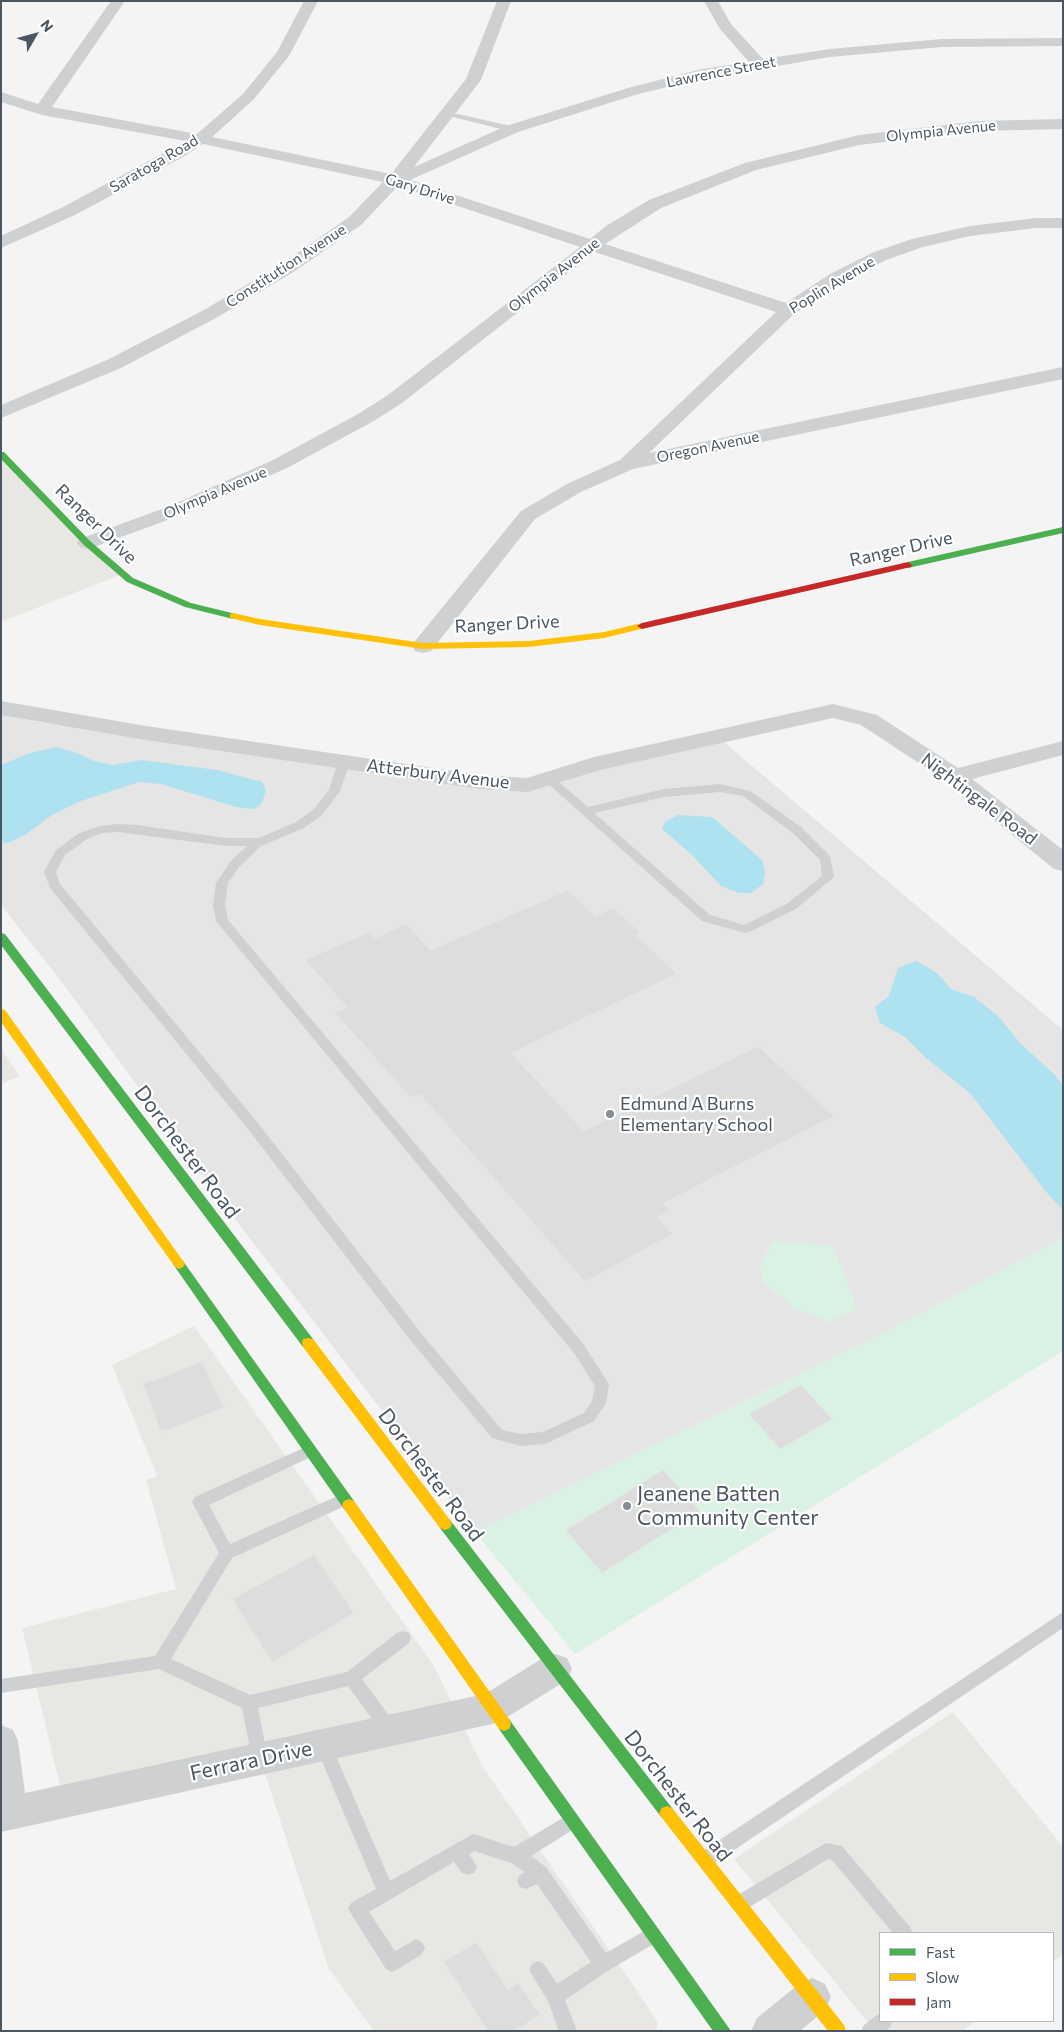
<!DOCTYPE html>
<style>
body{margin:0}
#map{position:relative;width:1064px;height:2032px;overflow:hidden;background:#f4f4f4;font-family:Commissioner,sans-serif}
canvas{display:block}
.frame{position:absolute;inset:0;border:2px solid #4a5661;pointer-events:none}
.legend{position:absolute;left:879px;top:1932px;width:175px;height:90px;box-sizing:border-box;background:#fff;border:1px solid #b7bbc0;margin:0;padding:6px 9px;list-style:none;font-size:15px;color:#4a5661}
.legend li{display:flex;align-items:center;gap:10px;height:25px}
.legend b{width:25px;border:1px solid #b7bbc0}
.north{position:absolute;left:10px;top:10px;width:50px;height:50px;-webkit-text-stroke:4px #fff;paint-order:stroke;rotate:52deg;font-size:14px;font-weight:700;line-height:20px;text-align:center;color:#4a5661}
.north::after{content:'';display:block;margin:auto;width:18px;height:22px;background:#4a5661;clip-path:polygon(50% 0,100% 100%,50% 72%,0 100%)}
</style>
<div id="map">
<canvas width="1064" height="2032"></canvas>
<div class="frame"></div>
<ul class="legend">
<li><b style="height:6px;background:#4caf50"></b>Fast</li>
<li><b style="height:6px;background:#ffc107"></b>Slow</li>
<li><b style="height:6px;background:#c62828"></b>Jam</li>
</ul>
<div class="north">N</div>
</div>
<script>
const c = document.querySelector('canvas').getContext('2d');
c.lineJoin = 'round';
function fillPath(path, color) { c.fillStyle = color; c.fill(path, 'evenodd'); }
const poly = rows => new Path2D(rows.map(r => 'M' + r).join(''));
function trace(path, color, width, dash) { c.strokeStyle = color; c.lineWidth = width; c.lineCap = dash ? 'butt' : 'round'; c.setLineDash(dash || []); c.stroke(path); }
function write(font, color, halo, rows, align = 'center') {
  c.font = font + ' Commissioner,sans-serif'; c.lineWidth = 4.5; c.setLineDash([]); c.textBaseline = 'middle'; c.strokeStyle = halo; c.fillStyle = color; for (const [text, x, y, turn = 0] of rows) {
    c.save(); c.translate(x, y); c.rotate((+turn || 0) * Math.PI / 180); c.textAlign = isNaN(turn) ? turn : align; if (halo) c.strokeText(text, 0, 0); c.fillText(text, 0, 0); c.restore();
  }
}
fillPath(poly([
 [1,453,122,574,1,622],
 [1,1049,20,1076,1,1084],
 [194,1326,434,1666,483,1767,638,1992,658,2023,656,2031,374,2031,329,1969,260,1759,64,1802,22,1628,176,1589,146,1480,157,1476,112,1365],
 [953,1712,1063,1847,1063,1954,1053,1962,1053,1933,880,1933,880,2021,976,2021,963,2031,875,2031,734,1859]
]), '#e8e7e3');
fillPath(poly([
 [1,714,38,722,528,785,718,737,1063,1030,1063,1238,880,1335,475,1532,219,1198,61,981,1,905]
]), '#e6e5e6');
fillPath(poly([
 [1063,1238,1063,1351,575,1654,475,1532,880,1335],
 [772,1241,832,1246,848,1281,856,1310,829,1322,795,1309,763,1282,760,1267]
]), '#d9f2e3');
fillPath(poly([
 [56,747,77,753,94,761,112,765,142,760,217,770,262,782,266,790,262,803,255,809,236,807,161,784,139,782,81,801,52,815,25,835,8,843,1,842,1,765,30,753],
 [678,815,712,817,762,860,765,871,763,884,751,893,739,893,721,886,691,854,662,829,665,822],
 [916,961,937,973,951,989,974,997,998,1016,1021,1044,1055,1075,1063,1086,1063,1210,1047,1193,970,1093,926,1058,905,1037,880,1023,875,1007,889,996,898,968]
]), '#aee2f0');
const building = poly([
 [568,890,595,916,613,908,640,932,636,935,677,974,511,1053,584,1131,758,1046,834,1116,664,1203,670,1210,658,1218,673,1234,585,1282,420,1094,411,1098,335,1013,347,1007,305,960,369,932,375,938,406,924,431,950,568,890],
 [202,1362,224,1408,161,1432,143,1384,202,1362],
 [801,1385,832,1419,780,1449,749,1414,801,1385],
 [663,1470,700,1511,602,1573,566,1530,663,1470],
 [314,1555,354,1613,272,1662,232,1599,314,1555],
 [476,1942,508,1990,518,1983,540,2014,515,2031,488,2031,444,1962,476,1942]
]);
fillPath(building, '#ddddde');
trace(building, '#e5e6e7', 1);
fillPath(poly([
 [445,111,515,127,516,129,509,131,445,115,445,111],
 [344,759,350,762,340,791,322,815,304,828,261,846,239,867,228,883,225,905,228,920,584,1345,607,1381,609,1385,606,1403,594,1421,545,1444,521,1446,492,1438,411,1341,248,1129,50,888,44,872,56,850,79,833,100,826,118,824,137,825,226,838,259,838,296,822,314,809,329,790,338,762,344,759],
 [118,832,226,846,247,846,231,861,216,883,213,905,216,921,574,1353,595,1386,592,1401,584,1413,543,1432,521,1434,502,1430,421,1333,258,1123,60,884,56,872,65,855,87,839,102,833,118,832],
 [549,776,553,777,588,807,664,789,720,784,750,791,801,827,830,856,834,877,796,909,749,932,745,933,702,921,545,781,543,779,545,777,549,776],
 [720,792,743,796,793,833,820,860,822,876,788,903,744,925,710,915,594,813,664,797,720,792],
 [310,1445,315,1447,317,1451,315,1455,209,1505,230,1544,344,1493,349,1494,352,1499,349,1504,232,1558,171,1659,250,1695,347,1672,397,1633,403,1631,409,1633,411,1638,409,1643,362,1679,396,1725,398,1730,396,1735,390,1738,384,1735,348,1686,258,1708,268,1759,266,1764,260,1767,254,1764,252,1759,242,1708,159,1669,1,1693,1,1679,155,1656,219,1553,192,1502,195,1497,310,1445],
 [1063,1612,1063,1628,712,1865,706,1867,700,1865,697,1859,700,1853,1063,1612],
 [323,1737,329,1740,390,1881,473,1834,514,1847,571,1813,577,1815,579,1821,577,1827,531,1856,546,1867,606,1953,653,1926,659,1929,662,1935,659,1941,609,1970,565,2000,577,2031,559,2031,548,2001,529,1970,532,1964,538,1961,544,1964,557,1984,591,1962,537,1884,526,1889,520,1887,517,1881,520,1875,525,1872,511,1863,474,1851,469,1854,477,1867,474,1873,468,1875,462,1873,454,1862,369,1912,395,1951,416,1939,422,1942,425,1948,422,1954,398,1969,392,1972,386,1969,348,1909,351,1903,376,1889,315,1745,317,1740,323,1737],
 [826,1843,842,1846,910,1927,913,1933,893,1933,832,1860,828,1859,748,1908,742,1910,736,1908,733,1902,736,1896,826,1843],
 [880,2013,880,2021,893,2021,890,2027,886,2031,861,2031,864,2025,880,2013]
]), '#ced0d2');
fillPath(poly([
 [111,1,125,1,52,107,197,134,243,94,277,52,304,1,318,1,289,56,253,100,212,137,391,174,466,79,497,1,511,1,481,80,414,167,506,126,628,88,702,69,749,62,720,29,704,1,718,1,731,24,763,59,830,49,942,39,1063,38,1063,46,942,47,830,57,702,79,638,94,518,132,410,180,590,239,606,226,649,200,745,163,859,135,979,121,1063,119,1063,129,979,131,859,145,756,170,661,208,605,244,786,303,830,274,874,252,912,239,970,226,1036,218,1063,218,1063,228,1036,228,970,236,923,247,886,260,842,282,794,314,649,453,1063,367,1063,379,633,469,581,492,535,519,431,651,423,653,415,651,412,646,415,641,521,511,567,484,620,460,776,312,595,252,402,403,372,422,287,468,184,514,94,547,87,549,80,547,77,543,80,539,170,506,273,460,358,414,388,395,580,247,398,186,361,225,295,271,216,318,121,368,1,418,1,405,107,360,204,310,283,263,349,217,383,182,203,144,183,157,75,215,1,248,1,236,63,207,186,141,42,115,1,102,1,92,38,104,111,1],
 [1,701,146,726,481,775,527,778,594,757,833,704,877,715,958,768,1063,741,1063,755,972,779,1063,850,1063,871,1054,869,946,781,861,725,833,718,600,770,528,792,481,789,146,740,1,715,1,701],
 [555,1654,567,1658,572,1669,567,1680,504,1719,492,1724,1,1832,1,1725,13,1730,18,1741,25,1793,485,1694,543,1658,555,1654],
 [812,1978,825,1984,831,1997,825,2010,800,2031,751,2031,757,2018,799,1984,812,1978]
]), '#ced0d2');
fillPath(poly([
 [1,452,4,452,90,541,133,578,191,603,236,614,236,618,233,619,185,607,127,582,84,545,1,459,1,452],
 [1063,527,1063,533,908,568,904,565,908,562,1063,527],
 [1,933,5,934,313,1339,314,1343,313,1347,308,1348,303,1347,1,945,1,933],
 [179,1259,183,1261,354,1501,356,1505,354,1509,349,1511,344,1509,175,1267,173,1264,175,1261,179,1259],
 [445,1518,450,1520,672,1808,675,1813,672,1818,667,1820,662,1818,440,1528,438,1524,440,1520,445,1518],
 [504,1717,509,1719,731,2031,713,2031,499,1729,497,1724,499,1719,504,1717]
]), '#4caf50');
fillPath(poly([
 [233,613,260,619,423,643,529,641,604,632,642,623,647,626,645,628,604,638,529,647,423,649,260,625,230,618,230,614,233,613],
 [1,1009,5,1010,183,1261,185,1264,183,1267,179,1269,175,1267,1,1022,1,1009],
 [308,1338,313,1339,450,1520,452,1524,450,1528,445,1530,440,1528,303,1347,302,1343,303,1339,308,1338],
 [349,1499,354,1501,509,1719,511,1724,509,1729,504,1731,499,1729,344,1509,342,1505,344,1501,349,1499],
 [667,1806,672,1808,844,2025,846,2031,828,2031,662,1818,659,1813,662,1808,667,1806]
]), '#ffc107');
fillPath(poly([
 [908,562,912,565,911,567,642,629,637,626,642,623,908,562]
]), '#c62828');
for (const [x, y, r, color] of [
 [610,1114,5,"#868d94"],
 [627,1506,5,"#868d94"]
]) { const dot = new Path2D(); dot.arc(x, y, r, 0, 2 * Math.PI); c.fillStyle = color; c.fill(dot); trace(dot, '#fff', 2); }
write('15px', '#4a5661', '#fff', [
 ["Lawrence Street",721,72,-11],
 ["Olympia Avenue",941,131,-6],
 ["Saratoga Road",154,164,-30],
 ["Gary Drive",420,189,17],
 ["Constitution Avenue",286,266,-33],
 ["Olympia Avenue",554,275,-38],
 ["Poplin Avenue",832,285,-31],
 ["Oregon Avenue",708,447,-12],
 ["Olympia Avenue",215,493,-23]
]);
write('18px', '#4a5661', '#fff', [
 ["Ranger Drive",96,524,44],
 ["Ranger Drive",901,549,-13],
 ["Ranger Drive",507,624,-3],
 ["Atterbury Avenue",438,774,7],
 ["Nightingale Road",979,799,37]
]);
write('18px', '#4a5661', '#fff', [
 ["Edmund A Burns",620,1104],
 ["Elementary School",620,1125]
], 'left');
write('21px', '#4a5661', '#fff', [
 ["Dorchester Road",187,1152,53],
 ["Dorchester Road",431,1475,53],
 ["Ferrara Drive",251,1761,-12],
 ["Dorchester Road",678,1796,52]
]);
write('21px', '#4a5661', '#fff', [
 ["Jeanene Batten",637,1494],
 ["Community Center",637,1518]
], 'left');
</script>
